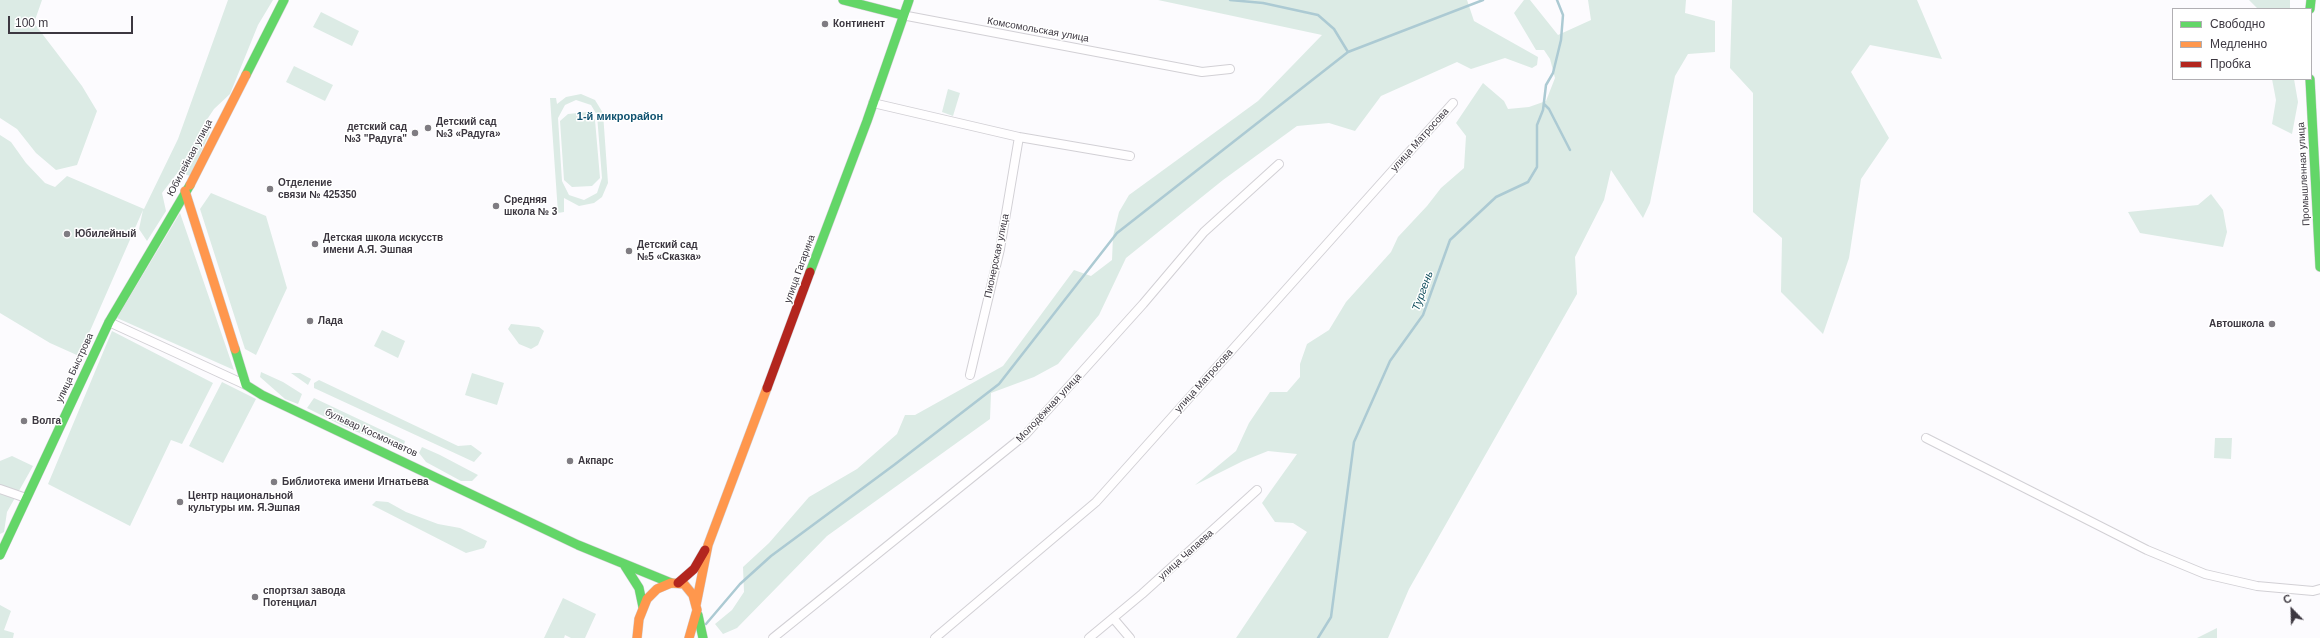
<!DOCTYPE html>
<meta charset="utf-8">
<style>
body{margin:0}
#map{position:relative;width:2320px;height:638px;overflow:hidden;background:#fcfbfe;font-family:Arial,sans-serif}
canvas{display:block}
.legend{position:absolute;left:2172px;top:8px;width:140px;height:72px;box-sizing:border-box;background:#fff;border:1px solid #b1afb3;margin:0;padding:5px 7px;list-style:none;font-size:12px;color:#3c3740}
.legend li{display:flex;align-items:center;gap:8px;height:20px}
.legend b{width:20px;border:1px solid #b1afb3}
.north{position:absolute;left:2272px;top:590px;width:40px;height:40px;-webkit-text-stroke:3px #fff;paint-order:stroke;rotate:337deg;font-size:11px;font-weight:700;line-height:16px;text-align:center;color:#3c3740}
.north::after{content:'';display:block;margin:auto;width:14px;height:18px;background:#3c3740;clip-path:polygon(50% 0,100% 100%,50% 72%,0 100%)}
.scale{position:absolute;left:8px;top:16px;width:125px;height:18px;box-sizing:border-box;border:2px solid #3c3740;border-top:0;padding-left:5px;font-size:12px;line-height:14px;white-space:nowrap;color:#3c3740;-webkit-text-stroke:3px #fff;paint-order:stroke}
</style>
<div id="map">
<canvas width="2320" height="638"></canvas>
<ul class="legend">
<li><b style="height:5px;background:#63d668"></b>Свободно</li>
<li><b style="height:5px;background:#ff974d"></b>Медленно</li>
<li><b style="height:5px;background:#b3261e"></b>Пробка</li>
</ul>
<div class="north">С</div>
<div class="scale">100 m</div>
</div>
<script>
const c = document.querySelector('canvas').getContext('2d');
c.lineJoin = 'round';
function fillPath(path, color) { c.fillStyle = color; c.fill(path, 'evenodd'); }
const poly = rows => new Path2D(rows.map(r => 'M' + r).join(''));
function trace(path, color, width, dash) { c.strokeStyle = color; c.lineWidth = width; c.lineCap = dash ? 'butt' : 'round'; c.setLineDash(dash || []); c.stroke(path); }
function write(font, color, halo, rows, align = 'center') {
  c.font = font + ' Arial,sans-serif'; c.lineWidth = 3; c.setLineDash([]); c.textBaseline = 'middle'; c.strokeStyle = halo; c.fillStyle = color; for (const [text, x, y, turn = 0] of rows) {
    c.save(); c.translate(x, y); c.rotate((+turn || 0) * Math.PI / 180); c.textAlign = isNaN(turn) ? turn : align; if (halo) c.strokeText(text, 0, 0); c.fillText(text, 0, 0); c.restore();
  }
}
fillPath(poly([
 [0,0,42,0,34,23,82,86,97,111,77,165,56,170,36,153,17,129,0,118],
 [228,0,273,0,258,25,230,94,214,109,204,124,210,132,190,176,178,172,162,193,166,211,147,241,139,229,143,210,79,356,50,343,0,313,0,135,11,142,26,163,45,183,55,187,67,176,144,209,178,139],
 [1158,0,1467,0,1474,21,1538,57,1537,65,1532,68,1505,58,1471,69,1457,62,1381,96,1355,131,1329,123,1297,126,1223,180,1126,258,1099,315,1058,364,1034,377,991,393,990,419,827,536,737,628,723,634,715,624,732,610,744,592,743,567,769,543,809,497,857,469,897,434,905,415,915,415,1003,366,1074,270,1091,276,1112,260,1113,236,1119,212,1129,195,1258,101,1322,35],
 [1524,0,1530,0,1558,35,1591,20,1588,0,1686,0,1685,13,1715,21,1715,52,1688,54,1675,76,1650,203,1643,218,1611,170,1604,200,1575,257,1577,294,1409,589,1388,638,1236,638,1307,532,1293,523,1275,522,1262,503,1297,454,1268,451,1243,461,1195,485,1236,451,1249,423,1270,392,1287,392,1300,377,1300,364,1307,344,1329,330,1346,302,1391,252,1398,237,1427,206,1441,188,1464,168,1466,136,1456,123,1483,83,1504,101,1508,109,1529,107,1546,101,1555,78,1550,59,1544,50,1536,50,1514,13],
 [1732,0,1917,0,1942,59,1870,45,1851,72,1889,138,1861,179,1849,258,1823,334,1781,292,1782,238,1753,212,1753,93,1730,68],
 [2249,0,2290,0,2290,9,2258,9],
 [321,12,359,31,352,46,313,27],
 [294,66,333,85,325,101,286,82],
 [2272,79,2294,79,2298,102,2292,134,2272,124,2276,100],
 [948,89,960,93,953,116,942,112],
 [581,94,595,100,603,113,608,183,602,197,594,203,579,206,564,198,564,212,558,213,550,98,556,98,557,104,566,97],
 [576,100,591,105,597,115,602,178,597,193,584,200,569,195,562,181,558,118,565,105],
 [588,112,595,120,600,178,592,186,572,187,564,180,560,121,568,114],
 [211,193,266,216,287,288,256,355,245,349,200,209],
 [2211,194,2223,210,2227,232,2223,247,2140,233,2128,212,2198,205],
 [180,213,234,370,117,318],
 [511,324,539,327,544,331,538,345,531,349,519,344,508,329],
 [382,330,405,341,398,358,374,346],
 [112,331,213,383,182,444,171,440,130,526,48,484],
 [261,372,283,382,302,394,298,404,285,399,260,377],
 [291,373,300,373,311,379,308,385],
 [472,373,504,383,497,405,465,395],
 [319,380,458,446,471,445,482,453,474,462,314,388,314,383],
 [222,382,256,399,223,463,189,446],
 [314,398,405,441,403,448,393,447,343,426,307,408],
 [2215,438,2232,438,2231,459,2214,458],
 [422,447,440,455,478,475,472,481,461,481,426,462,419,453],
 [12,456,33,466,7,512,4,532,0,534,0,461],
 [376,501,388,502,406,512,438,524,460,528,487,541,484,548,466,553,372,505],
 [563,598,596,614,585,638,571,638,565,635,564,638,544,638],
 [0,605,11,611,4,630,14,633,13,638,0,638],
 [2217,628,2217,638,2197,638]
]), '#dcebe5');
trace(poly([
 [1230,0,1263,3,1318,15,1334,29,1348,52],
 [1544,104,1549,109,1570,150],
 [706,624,740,584,771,556,894,465,999,384,1117,233,1348,52,1483,0],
 [1318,638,1331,617,1354,442,1390,361,1423,315,1450,240,1496,197,1528,182,1537,167,1537,125,1543,110,1546,85,1553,73,1561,40,1563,15,1557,0]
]), '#accad3', 2.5);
const street = poly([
 [902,15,1202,72,1230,69],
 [873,103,1019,137,1130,156],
 [109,322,246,385],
 [970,375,1000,249,1019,137],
 [1926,438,2147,550,2205,574,2257,586,2313,591,2320,589],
 [0,489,26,498],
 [1113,618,1130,638],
 [773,638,1026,434,1143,304,1204,232,1279,164],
 [935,638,1096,502,1453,103],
 [1089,638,1142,594,1257,490]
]);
const fast = poly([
 [843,0,902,15],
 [2310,9,2311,0],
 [246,75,284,0],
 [2310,79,2320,267],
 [810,272,867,121,909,0],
 [235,349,246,385,262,395,578,545,671,583],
 [0,555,109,322,190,185],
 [625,566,639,588,643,607],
 [698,615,703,638]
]);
const slow = poly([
 [190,185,246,75],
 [185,191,235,349],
 [696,605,708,545,767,388],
 [637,638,639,619,647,599,657,589,671,583,684,584,693,595,697,610,689,638]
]);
const jam = poly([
 [767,388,810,272],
 [678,583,694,569,705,550]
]);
trace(street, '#d2d0d5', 10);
trace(fast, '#d2d0d5', 10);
trace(slow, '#d2d0d5', 10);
trace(jam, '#d2d0d5', 10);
trace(street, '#fffeff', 8);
trace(fast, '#63d668', 9);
trace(slow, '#ff974d', 9);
trace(jam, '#b3261e', 9);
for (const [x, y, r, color] of [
 [825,24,4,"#7f7c82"],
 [428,128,4,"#7f7c82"],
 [415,133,4,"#7f7c82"],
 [270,189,4,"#7f7c82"],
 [496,206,4,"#7f7c82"],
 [67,234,4,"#7f7c82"],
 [315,244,4,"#7f7c82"],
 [629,251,4,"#7f7c82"],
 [310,321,4,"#7f7c82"],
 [2272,324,4,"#7f7c82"],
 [24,421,4,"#7f7c82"],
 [570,461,4,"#7f7c82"],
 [274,482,4,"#7f7c82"],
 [180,502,4,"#7f7c82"],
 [255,597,4,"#7f7c82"]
]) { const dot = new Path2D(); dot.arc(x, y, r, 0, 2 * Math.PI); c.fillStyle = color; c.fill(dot); trace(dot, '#fff', 1.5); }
write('bold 10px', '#3c3740', '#fff', [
 ["Континент",833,24],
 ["Детский сад",436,122],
 ["№3 «Радуга»",436,134],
 ["детский сад",407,127,"right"],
 ["№3 \"Радуга\"",407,139,"right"],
 ["Отделение",278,183],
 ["связи № 425350",278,195],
 ["Средняя",504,200],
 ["школа № 3",504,212],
 ["Юбилейный",75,234],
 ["Детская школа искусств",323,238],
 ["имени А.Я. Эшпая",323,250],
 ["Детский сад",637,245],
 ["№5 «Сказка»",637,257],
 ["Лада",318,321],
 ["Автошкола",2264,324,"right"],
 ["Волга",32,421],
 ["Акпарс",578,461],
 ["Библиотека имени Игнатьева",282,482],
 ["Центр национальной",188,496],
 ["культуры им. Я.Эшпая",188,508],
 ["спортзал завода",263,591],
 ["Потенциал",263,603]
], 'left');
write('10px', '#3c3740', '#fff', [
 ["Комсомольская улица",1038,30,10],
 ["улица Матросова",1420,140,-48],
 ["Юбилейная улица",190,158,-62],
 ["Промышленная улица",2304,174,-93],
 ["Пионерская улица",997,256,-78],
 ["улица Гагарина",800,269,-70],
 ["улица Быстрова",75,368,-65],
 ["улица Матросова",1204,381,-48],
 ["Молодёжная улица",1049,408,-47],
 ["бульвар Космонавтов",371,433,25],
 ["улица Чапаева",1186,555,-42]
]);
write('bold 11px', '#105270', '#fff', [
 ["1-й микрорайон",620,117]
]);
write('italic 11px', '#104e5c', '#fff', [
 ["Тургень",1423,291,-70]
]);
</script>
